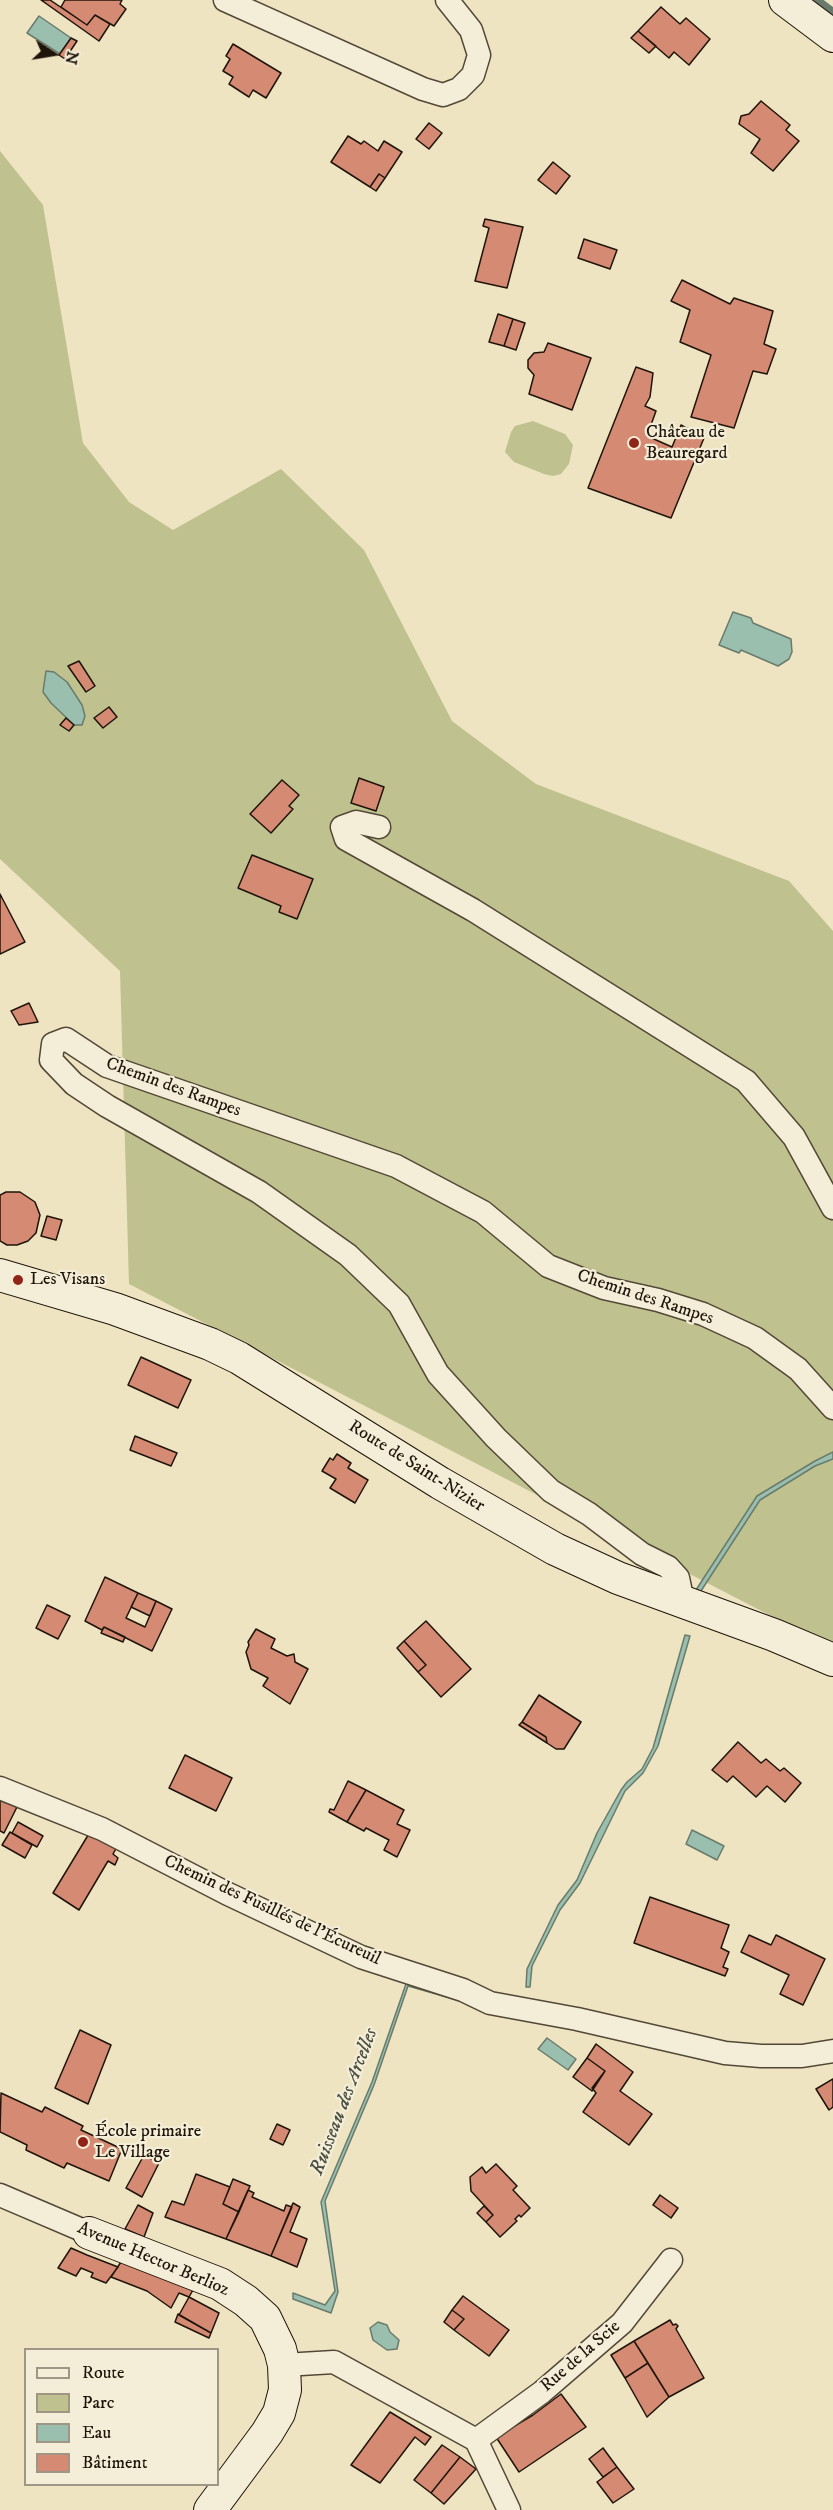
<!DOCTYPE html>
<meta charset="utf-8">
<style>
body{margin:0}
#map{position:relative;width:833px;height:2510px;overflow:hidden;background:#eee4c1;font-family:"IM FELL DW Pica",serif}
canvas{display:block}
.legend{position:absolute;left:24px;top:2348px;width:195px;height:138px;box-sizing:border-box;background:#f4edd7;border:2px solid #9f9685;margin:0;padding:8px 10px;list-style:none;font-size:18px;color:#1f1409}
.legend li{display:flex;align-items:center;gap:12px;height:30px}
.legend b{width:30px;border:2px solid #9f9685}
.north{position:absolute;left:24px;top:24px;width:60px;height:60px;-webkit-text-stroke:4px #f4edd7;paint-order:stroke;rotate:102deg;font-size:16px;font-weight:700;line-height:24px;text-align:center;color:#1f1409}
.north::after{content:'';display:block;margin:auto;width:21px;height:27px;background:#1f1409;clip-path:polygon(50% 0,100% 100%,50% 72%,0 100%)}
</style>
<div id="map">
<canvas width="833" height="2510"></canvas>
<ul class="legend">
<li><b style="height:8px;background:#f4edd7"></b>Route</li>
<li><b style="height:16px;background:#bfc28e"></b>Parc</li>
<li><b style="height:16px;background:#9abfae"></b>Eau</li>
<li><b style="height:16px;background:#d48a73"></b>Bâtiment</li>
</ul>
<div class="north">N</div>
</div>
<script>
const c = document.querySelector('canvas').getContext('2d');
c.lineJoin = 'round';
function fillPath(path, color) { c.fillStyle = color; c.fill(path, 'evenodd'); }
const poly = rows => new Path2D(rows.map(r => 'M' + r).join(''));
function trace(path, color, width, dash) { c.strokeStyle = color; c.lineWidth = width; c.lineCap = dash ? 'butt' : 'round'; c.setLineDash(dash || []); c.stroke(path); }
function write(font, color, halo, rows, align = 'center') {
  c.font = font + ' "IM FELL DW Pica",serif'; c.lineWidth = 4.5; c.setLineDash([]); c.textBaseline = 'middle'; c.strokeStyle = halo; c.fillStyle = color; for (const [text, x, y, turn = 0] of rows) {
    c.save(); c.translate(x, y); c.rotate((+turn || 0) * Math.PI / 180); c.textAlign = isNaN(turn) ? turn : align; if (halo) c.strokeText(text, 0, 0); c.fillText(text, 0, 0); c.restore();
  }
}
fillPath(poly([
 [0,151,43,205,83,443,129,502,173,530,281,469,364,550,452,721,536,784,789,881,833,931,833,1648,129,1284,120,971,0,859],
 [533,421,565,434,573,445,569,464,561,474,553,476,544,474,514,462,505,452,511,432,515,426]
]), '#bfc28e');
const water = poly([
 [39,16,71,38,60,54,27,33,39,16],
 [733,612,751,618,753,623,791,639,792,652,789,659,778,666,741,650,739,653,719,645,733,612],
 [46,671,54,672,67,682,82,705,85,716,82,725,74,725,51,703,43,692,46,671],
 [833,1452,833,1459,815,1466,760,1500,699,1594,694,1593,757,1496,815,1461,833,1452],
 [685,1635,690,1636,658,1746,643,1773,625,1791,580,1883,560,1910,532,1966,530,1987,526,1987,527,1969,558,1905,577,1880,597,1833,621,1790,627,1782,642,1769,653,1748,685,1635],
 [692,1830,724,1846,717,1860,686,1844,692,1830],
 [407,1981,464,2002,408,1986,374,2085,325,2201,338,2292,331,2313,293,2299,293,2293,325,2305,335,2291,321,2202,372,2082,407,1981],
 [547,2038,576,2059,568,2070,538,2049,547,2038],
 [378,2322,387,2325,390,2332,399,2340,397,2349,387,2350,373,2340,370,2328,378,2322]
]);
fillPath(water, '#9abfae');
trace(water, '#697b6c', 1.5);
trace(poly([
 [817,0,833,12]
]), '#697b6c', 8);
const building = poly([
 [41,0,50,0,87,25,95,15,110,24,99,41,41,0],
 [65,0,122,0,120,4,126,9,114,26,95,15,87,25,61,7,65,0],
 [661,7,680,24,686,18,710,39,689,65,674,52,669,58,638,31,661,7],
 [638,31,656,46,649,53,631,38,638,31],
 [71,38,77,41,65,59,59,55,71,38],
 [233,44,281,73,266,98,253,90,249,97,229,84,233,77,223,71,230,59,226,56,233,44],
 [761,101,790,125,786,130,799,141,773,171,751,153,760,139,739,124,741,116,749,114,761,101],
 [429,123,442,133,429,149,416,139,429,123],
 [348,136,361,144,364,141,378,151,384,141,402,152,385,178,379,174,370,187,331,162,348,136],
 [553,162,570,176,556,194,538,180,553,162],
 [379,174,385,178,376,191,370,187,379,174],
 [485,219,523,227,507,288,475,281,489,228,483,226,485,219],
 [584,239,617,250,610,269,578,258,584,239],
 [682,280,730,304,734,298,773,311,764,344,776,349,767,374,753,371,734,428,691,417,711,355,680,342,690,310,671,301,682,280],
 [498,314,513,319,504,346,489,342,498,314],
 [513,319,525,323,516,350,504,346,513,319],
 [548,343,591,358,572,410,529,394,534,375,528,368,528,360,534,353,544,352,548,343],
 [636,367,653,373,650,397,645,406,656,411,647,436,672,447,681,425,704,438,671,518,588,488,636,367],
 [79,661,95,686,86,692,68,666,79,661],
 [109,707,117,717,103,728,94,718,109,707],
 [66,718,74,725,69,731,60,725,66,718],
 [359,778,384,787,376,811,351,803,359,778],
 [282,780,299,795,289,806,293,809,271,833,250,814,282,780],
 [252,855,313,879,297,919,279,912,281,906,238,888,252,855],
 [0,894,25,942,0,954,0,894],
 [29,1003,38,1022,19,1025,11,1011,29,1003],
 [6,1192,20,1192,35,1202,40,1215,36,1233,28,1241,17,1245,7,1245,0,1241,0,1195,6,1192],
 [47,1216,62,1220,56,1240,41,1236,47,1216],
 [141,1357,191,1380,178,1408,128,1385,141,1357],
 [135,1436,177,1453,171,1466,130,1450,135,1436],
 [337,1454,351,1463,348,1468,368,1480,355,1503,330,1488,336,1479,322,1471,330,1458,333,1460,337,1454],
 [105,1577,138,1593,126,1618,145,1627,156,1601,172,1609,152,1651,104,1627,102,1630,85,1621,105,1577],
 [138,1593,156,1601,150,1616,131,1607,138,1593],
 [47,1605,70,1616,58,1639,36,1628,47,1605],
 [426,1621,471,1669,441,1697,418,1672,426,1665,404,1641,426,1621],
 [104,1627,125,1637,123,1642,101,1633,104,1627],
 [256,1629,275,1639,271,1648,287,1656,294,1654,295,1662,308,1669,290,1704,263,1686,268,1678,251,1669,246,1652,249,1645,248,1642,256,1629],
 [404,1641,426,1665,418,1672,397,1648,404,1641],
 [539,1695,581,1722,564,1749,556,1749,547,1743,546,1737,522,1722,539,1695],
 [522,1722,546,1737,547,1743,519,1725,522,1722],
 [738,1742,761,1763,766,1759,780,1771,784,1768,801,1783,785,1802,767,1786,756,1797,733,1776,727,1782,712,1770,738,1742],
 [185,1755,232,1778,216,1811,169,1788,185,1755],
 [348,1781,366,1790,347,1822,329,1812,330,1809,334,1810,348,1781],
 [366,1790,404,1810,397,1824,410,1830,397,1857,384,1850,389,1840,366,1828,364,1831,347,1822,366,1790],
 [0,1800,17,1807,4,1833,0,1831,0,1800],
 [18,1822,43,1836,37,1847,12,1833,18,1822],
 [10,1832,32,1845,25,1858,2,1845,10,1832],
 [90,1832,117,1847,113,1854,118,1858,115,1865,108,1861,79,1910,53,1893,90,1832],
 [650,1897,729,1925,721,1948,729,1952,723,1967,728,1969,725,1976,634,1943,650,1897],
 [749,1935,771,1945,776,1935,825,1959,803,2005,780,1994,789,1975,741,1952,749,1935],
 [80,2030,111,2045,88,2104,55,2088,80,2030],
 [596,2044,633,2072,620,2091,652,2114,629,2145,583,2112,596,2093,592,2088,605,2071,587,2058,596,2044],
 [587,2058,605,2071,592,2091,573,2077,587,2058],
 [833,2079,833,2107,829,2110,816,2089,833,2079],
 [1,2093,42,2112,45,2107,83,2126,81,2130,122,2149,109,2181,67,2163,64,2168,26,2150,27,2145,0,2132,1,2093],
 [277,2124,290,2130,283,2145,270,2139,277,2124],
 [144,2155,159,2163,142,2197,126,2188,144,2155],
 [496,2164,517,2186,513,2190,530,2208,521,2217,519,2215,515,2219,517,2221,500,2237,486,2222,493,2215,471,2191,470,2177,482,2167,486,2173,496,2164],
 [196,2174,230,2187,223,2204,239,2212,226,2239,165,2217,172,2201,184,2205,196,2174],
 [233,2179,250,2186,239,2212,223,2204,233,2179],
 [248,2190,254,2193,252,2197,284,2211,286,2205,292,2207,271,2256,226,2239,248,2190],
 [660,2195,678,2208,671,2218,653,2205,660,2195],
 [293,2203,300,2207,290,2232,307,2239,297,2267,271,2256,293,2203],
 [138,2205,153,2213,144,2237,125,2229,138,2205],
 [484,2206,493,2215,486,2222,477,2213,484,2206],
 [71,2248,87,2255,118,2267,106,2283,91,2277,93,2273,81,2268,76,2276,58,2268,71,2248],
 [123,2259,193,2290,189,2297,179,2293,171,2308,147,2291,111,2277,123,2259],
 [463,2296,509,2330,489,2356,454,2330,464,2319,452,2310,463,2296],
 [189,2297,219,2313,211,2333,179,2315,189,2297],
 [452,2310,464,2319,454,2330,444,2322,452,2310],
 [178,2314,211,2333,209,2338,175,2322,178,2314],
 [670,2320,673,2325,676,2324,678,2326,676,2329,704,2378,669,2397,634,2341,670,2320],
 [634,2341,648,2363,625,2378,611,2355,634,2341],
 [648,2363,669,2397,647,2417,625,2378,648,2363],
 [561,2394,586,2427,519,2472,496,2437,533,2415,561,2394],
 [390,2412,431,2437,425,2445,415,2437,380,2483,351,2465,390,2412],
 [442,2445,460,2457,431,2493,414,2480,442,2445],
 [603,2448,617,2467,603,2477,589,2459,603,2448],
 [460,2457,476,2469,444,2504,431,2493,460,2457],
 [617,2467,634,2489,613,2503,597,2482,617,2467]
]);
fillPath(building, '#d48a73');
trace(building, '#1f1409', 1.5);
const street = poly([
 [225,0,423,89,443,95,459,89,473,75,479,55,471,30,447,0],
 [379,827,356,822,342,827,346,839,473,910,746,1081,794,1137,833,1208],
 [683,1602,678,1578,668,1567,642,1554,589,1514,551,1491,496,1438,438,1374,399,1304,348,1255,259,1192,107,1106,74,1084,51,1060,53,1044,66,1039,107,1066,396,1166,483,1212,548,1266,604,1288,658,1300,703,1314,755,1338,798,1369,833,1408],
 [0,1788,102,1829,226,1893,361,1957,463,1990,490,2003,577,2019,725,2053,761,2056,802,2056,833,2051],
 [0,2195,89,2233],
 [284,2365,334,2362,476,2440,509,2510],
 [476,2440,542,2392,622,2323,671,2260]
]);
const secondary = poly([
 [785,0,833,36],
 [0,1275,115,1309,210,1344,239,1358,440,1483,555,1549,618,1578,774,1635,833,1660],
 [89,2233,220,2284,246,2301,265,2318,280,2349,284,2365,285,2390,279,2413,267,2433,210,2510]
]);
trace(street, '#534837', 25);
trace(secondary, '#1f1409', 34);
trace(street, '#f4edd7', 22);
trace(secondary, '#f4edd7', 32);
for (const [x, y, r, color] of [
 [634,443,6,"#8f2418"],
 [18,1280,6,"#8f2418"],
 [83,2142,6,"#8f2418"]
]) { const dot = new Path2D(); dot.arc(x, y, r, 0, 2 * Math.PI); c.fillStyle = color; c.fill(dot); trace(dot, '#f4edd7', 2); }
write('18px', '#1f1409', '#f4edd7', [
 ["Château de",646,433],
 ["Beauregard",646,454],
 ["Les Visans",30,1280],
 ["École primaire",95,2132],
 ["Le Village",95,2153]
], 'left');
write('18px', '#1f1409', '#f4edd7', [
 ["Chemin des Rampes",173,1088,20],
 ["Chemin des Rampes",645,1298,18],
 ["Route de Saint-Nizier",416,1467,32],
 ["Chemin des Fusillés de l'Écureuil",272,1911,25],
 ["Avenue Hector Berlioz",153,2260,23],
 ["Rue de la Scie",581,2357,-41]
]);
write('italic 20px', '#4a5043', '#f4edd7', [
 ["Ruisseau des Arcelles",345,2102,-69]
]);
</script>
